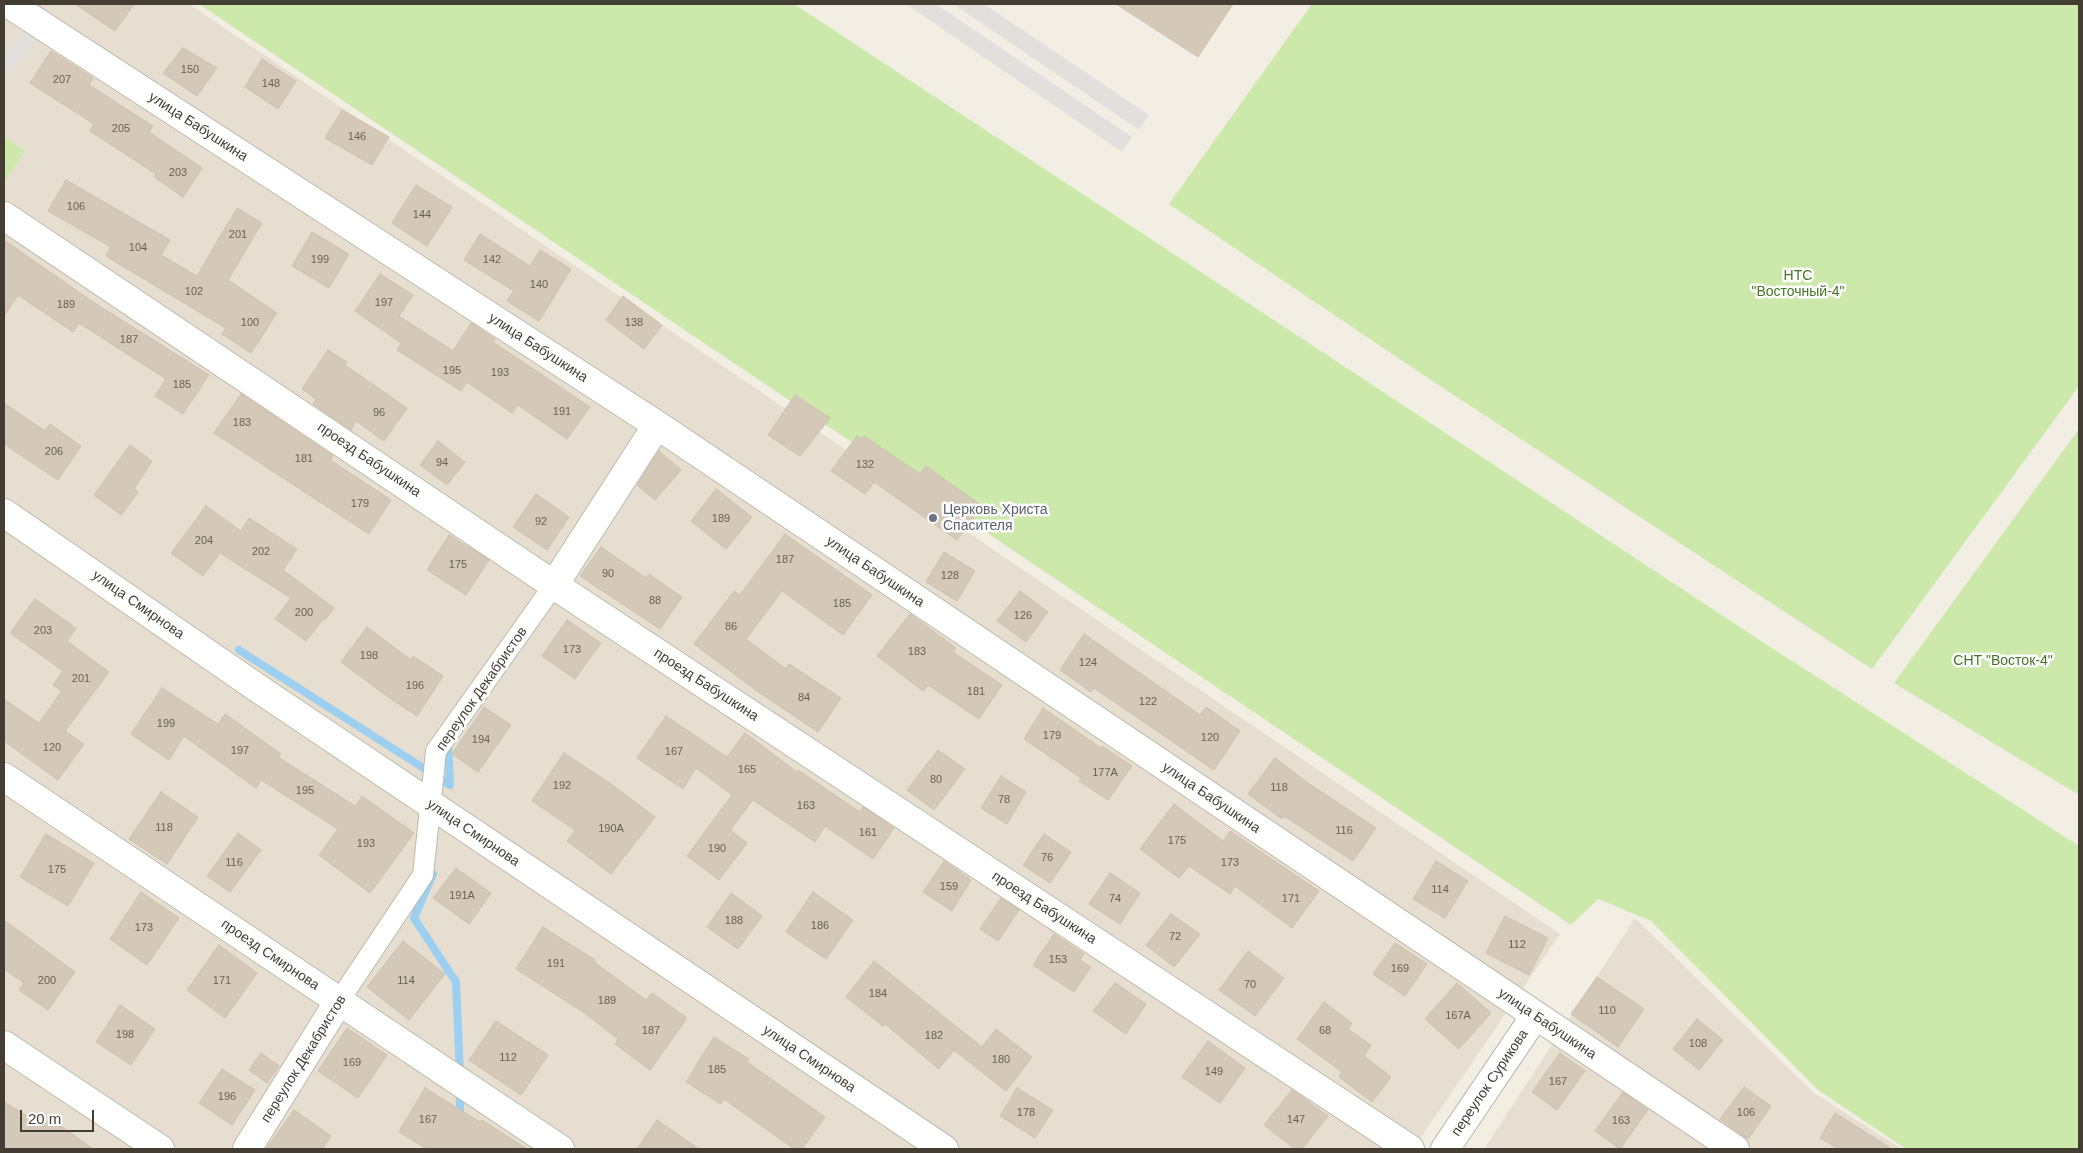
<!DOCTYPE html>
<meta charset="utf-8">
<style>
body{margin:0}
#map{position:relative;width:2083px;height:1153px;overflow:hidden;background:#f2eee3;font-family:Helvetica,sans-serif}
canvas{display:block}
.frame{position:absolute;inset:0;border:5px solid #443d33;pointer-events:none}
.scale{position:absolute;left:20px;top:1110px;width:74px;height:22px;box-sizing:border-box;border:2px solid #443d33;border-top:0;padding-left:6px;font-size:15px;line-height:18px;white-space:nowrap;color:#443d33;-webkit-text-stroke:4px #fff;paint-order:stroke}
</style>
<div id="map">
<canvas width="2083" height="1153"></canvas>
<div class="frame"></div>
<div class="scale">20 m</div>
</div>
<script>
const c = document.querySelector('canvas').getContext('2d');
c.lineJoin = 'round';
function fillPath(path, color) { c.fillStyle = color; c.fill(path, 'evenodd'); }
const poly = rows => new Path2D(rows.map(r => 'M' + r).join(''));
function trace(path, color, width, dash) { c.strokeStyle = color; c.lineWidth = width; c.lineCap = dash ? 'butt' : 'round'; c.setLineDash(dash || []); c.stroke(path); }
function write(font, color, halo, rows, align = 'center') {
  c.font = font + ' Helvetica,sans-serif'; c.lineWidth = 5; c.setLineDash([]); c.textBaseline = 'middle'; c.strokeStyle = halo; c.fillStyle = color; for (const [text, x, y, turn = 0] of rows) {
    c.save(); c.translate(x, y); c.rotate((+turn || 0) * Math.PI / 180); c.textAlign = isNaN(turn) ? turn : align; if (halo) c.strokeText(text, 0, 0); c.fillText(text, 0, 0); c.restore();
  }
}
fillPath(poly([
 [4,4,189,4,1560,934,1413,1149,4,1149],
 [1635,918,1814,1093,1902,1149,1484,1149]
]), '#e6dfd1');
fillPath(poly([
 [199,4,794,4,1764,643,2079,846,2079,1149,1906,1149,1818,1090,1651,921,1598,899,1571,925],
 [1312,4,2079,4,2079,386,1872,669,1440,386,1169,204],
 [4,136,25,151,4,183],
 [2079,429,2079,795,1894,683]
]), '#cce8ab');
fillPath(poly([
 [906,4,936,4,1132,137,1122,152],
 [953,4,984,4,1149,115,1139,130],
 [27,28,35,42,5,76,4,75,4,53]
]), '#e2e0dc');
trace(poly([
 [239,650,450,785],
 [448,742,450,785],
 [433,874,414,918,456,982,460,1074],
 [460,1090,460,1119]
]), '#9dcff1', 8);
const building = poly([
 [75,4,134,4,115,31,75,4],
 [1116,4,1233,4,1198,57,1116,4],
 [183,48,217,68,197,96,163,73,183,48],
 [51,51,93,78,89,85,153,126,149,132,202,168,183,197,154,177,156,174,90,131,94,124,30,83,51,51],
 [262,59,296,81,278,109,245,87,262,59],
 [342,110,389,137,372,165,325,138,342,110],
 [66,180,170,240,161,255,197,276,237,208,262,223,228,280,277,313,251,353,222,334,226,328,106,256,111,247,48,211,66,180],
 [416,185,452,207,427,246,392,223,416,185],
 [312,232,349,254,329,288,292,266,312,232],
 [480,234,530,266,540,250,571,269,539,321,507,301,514,291,464,260,480,234],
 [4,240,93,302,209,375,183,414,155,396,166,379,79,323,73,332,18,295,4,316,4,240],
 [380,274,413,295,399,316,453,351,471,323,495,339,493,342,590,407,567,439,518,405,512,413,467,382,461,391,397,350,401,343,355,311,380,274],
 [623,296,662,325,644,349,606,320,623,296],
 [328,350,347,362,345,365,407,408,384,441,356,421,351,430,313,404,316,399,302,389,328,350],
 [241,394,333,456,330,460,391,500,369,534,214,433,241,394],
 [795,395,830,418,800,456,768,435,795,395],
 [4,403,45,431,50,424,81,446,58,480,4,444,4,403],
 [857,436,861,439,864,436,920,474,926,466,982,506,957,540,874,482,865,494,831,471,857,436],
 [438,441,465,462,447,485,420,465,438,441],
 [130,445,152,461,134,489,138,492,121,515,94,495,130,445],
 [659,451,681,470,655,500,637,485,659,451],
 [716,489,752,517,726,549,691,521,716,489],
 [536,494,569,517,547,550,513,527,536,494],
 [206,506,241,531,249,518,297,549,283,570,334,608,325,620,323,619,306,641,275,619,291,598,220,553,203,576,171,553,206,506],
 [785,534,872,595,843,635,782,591,746,639,786,669,789,664,841,698,818,732,757,691,694,644,734,591,740,595,785,534],
 [449,535,489,560,466,595,427,570,449,535],
 [601,547,646,578,649,574,682,597,660,629,580,576,601,547],
 [944,552,975,571,957,601,926,582,944,552],
 [1020,591,1048,612,1026,642,997,621,1020,591],
 [35,599,76,628,67,641,109,672,65,731,84,744,58,780,4,741,4,699,39,723,62,691,53,685,63,671,10,633,35,599],
 [910,614,956,648,953,652,1002,685,979,719,928,685,923,691,877,656,910,614],
 [567,620,601,643,575,679,542,656,567,620],
 [367,627,411,660,413,656,443,676,417,716,388,697,341,662,367,627],
 [1084,634,1200,715,1206,707,1240,731,1214,770,1094,688,1091,692,1060,670,1084,634],
 [162,688,218,724,225,714,281,754,278,757,355,806,362,796,414,833,370,893,319,855,338,829,261,780,256,788,184,736,169,760,131,734,162,688],
 [484,707,511,725,478,772,452,754,484,707],
 [1043,708,1101,748,1102,746,1132,766,1108,800,1079,781,1081,778,1024,739,1043,708],
 [666,716,727,757,745,733,797,772,798,770,860,812,863,807,894,828,873,859,825,826,815,842,753,800,730,830,747,843,719,880,687,856,732,795,696,768,683,789,637,758,666,716],
 [938,750,965,769,934,810,907,790,938,750],
 [564,753,611,784,655,817,611,874,567,841,575,830,532,801,564,753],
 [1275,758,1308,783,1376,828,1353,861,1284,816,1282,819,1248,794,1275,758],
 [1001,776,1026,792,1007,824,981,808,1001,776],
 [161,792,198,817,167,864,129,839,161,792],
 [1174,804,1223,841,1230,831,1319,891,1292,928,1235,886,1230,894,1189,866,1179,878,1140,849,1174,804],
 [238,833,261,850,230,892,207,876,238,833],
 [46,834,94,863,68,906,20,877,46,834],
 [1044,834,1071,852,1050,883,1023,865,1044,834],
 [944,861,971,880,952,911,923,892,944,861],
 [1436,861,1468,881,1445,918,1413,899,1436,861],
 [456,868,491,893,469,924,433,898,456,868],
 [1110,873,1140,893,1120,924,1089,904,1110,873],
 [141,892,179,918,147,965,110,939,141,892],
 [813,892,853,920,826,959,786,932,813,892],
 [731,893,762,916,738,949,707,927,731,893],
 [1001,898,1019,910,998,941,980,929,1001,898],
 [1171,914,1200,934,1174,967,1146,945,1171,914],
 [1505,916,1548,938,1529,975,1486,953,1505,916],
 [4,920,75,972,48,1010,19,990,24,983,4,969,4,920],
 [543,927,595,960,594,962,646,1000,652,993,687,1018,650,1070,615,1044,618,1039,583,1012,516,969,543,927],
 [1054,934,1084,954,1080,960,1091,967,1074,992,1033,965,1054,934],
 [403,941,445,974,409,1020,367,987,403,941],
 [1395,943,1427,964,1405,996,1373,974,1395,943],
 [219,945,257,973,225,1018,187,990,219,945],
 [1248,951,1284,978,1255,1016,1219,990,1248,951],
 [874,961,982,1047,996,1029,1032,1057,1006,1091,954,1050,939,1069,885,1024,883,1026,846,997,874,961],
 [1597,977,1644,1009,1618,1047,1571,1014,1597,977],
 [1115,983,1146,1004,1126,1034,1093,1011,1115,983],
 [1457,983,1491,1013,1459,1049,1425,1019,1457,983],
 [1324,1002,1352,1023,1348,1029,1371,1045,1364,1056,1391,1077,1372,1102,1339,1077,1342,1072,1297,1039,1324,1002],
 [120,1005,155,1029,131,1065,96,1042,120,1005],
 [1697,1019,1723,1040,1699,1070,1673,1049,1697,1019],
 [496,1021,548,1055,521,1095,469,1060,496,1021],
 [347,1028,387,1055,358,1098,318,1071,347,1028],
 [714,1037,749,1059,747,1062,825,1117,802,1149,794,1149,724,1099,721,1104,686,1082,714,1037],
 [1208,1041,1245,1068,1220,1103,1182,1077,1208,1041],
 [261,1053,279,1066,267,1083,249,1070,261,1053],
 [1560,1053,1585,1071,1557,1110,1532,1092,1560,1053],
 [222,1069,255,1090,232,1125,199,1103,222,1069],
 [1744,1087,1771,1106,1748,1139,1720,1119,1744,1087],
 [425,1088,480,1122,482,1120,527,1149,427,1149,399,1132,425,1088],
 [1017,1088,1053,1110,1035,1138,1000,1116,1017,1088],
 [1292,1090,1328,1116,1302,1149,1295,1149,1264,1125,1292,1090],
 [1623,1092,1648,1110,1620,1149,1595,1131,1623,1092],
 [4,1102,44,1126,50,1118,93,1149,4,1149,4,1102],
 [294,1110,331,1136,322,1149,266,1149,294,1110],
 [1835,1113,1892,1149,1839,1149,1820,1138,1835,1113],
 [657,1120,699,1149,637,1149,657,1120]
]);
fillPath(building, '#d4c9b9');
trace(building, '#cec1ac', 1);
const pedestrian = poly([
 [339,1001,423,875,436,751,554,585]
]);
const minor = poly([
 [9,4,657,425,1735,1149],
 [4,216,554,585,1410,1149],
 [4,513,256,687,944,1149],
 [554,585,657,425],
 [4,777,560,1149],
 [4,1045,160,1149],
 [247,1149,339,1001],
 [1445,1149,1535,1016]
]);
trace(pedestrian, '#c0b8a9', 22);
trace(minor, '#c0b8a9', 30);
trace(pedestrian, '#fff', 20);
trace(minor, '#fff', 28);
for (const [x, y, r, color] of [
 [933,518,5,"#6b7280"]
]) { const dot = new Path2D(); dot.arc(x, y, r, 0, 2 * Math.PI); c.fillStyle = color; c.fill(dot); trace(dot, '#fff', 2); }
write('11px', '#686054', null, [
 ["150",190,70],
 ["207",62,80],
 ["148",271,84],
 ["205",121,129],
 ["146",357,137],
 ["203",178,173],
 ["106",76,207],
 ["144",422,215],
 ["201",238,235],
 ["104",138,248],
 ["199",320,260],
 ["142",492,260],
 ["140",539,285],
 ["102",194,292],
 ["197",384,303],
 ["189",66,305],
 ["100",250,323],
 ["138",634,323],
 ["187",129,340],
 ["195",452,371],
 ["193",500,373],
 ["185",182,385],
 ["191",562,412],
 ["96",379,413],
 ["183",242,423],
 ["206",54,452],
 ["181",304,459],
 ["94",442,463],
 ["132",865,465],
 ["179",360,504],
 ["189",721,519],
 ["92",541,522],
 ["204",204,541],
 ["202",261,552],
 ["187",785,560],
 ["175",458,565],
 ["90",608,574],
 ["128",950,576],
 ["88",655,601],
 ["185",842,604],
 ["200",304,613],
 ["126",1023,616],
 ["86",731,627],
 ["203",43,631],
 ["173",572,650],
 ["183",917,652],
 ["198",369,656],
 ["124",1088,663],
 ["201",81,679],
 ["196",415,686],
 ["181",976,692],
 ["84",804,698],
 ["122",1148,702],
 ["199",166,724],
 ["179",1052,736],
 ["120",1210,738],
 ["194",481,740],
 ["120",52,748],
 ["197",240,751],
 ["167",674,752],
 ["165",747,770],
 ["177А",1105,773],
 ["80",936,780],
 ["192",562,786],
 ["118",1279,788],
 ["195",305,791],
 ["78",1004,800],
 ["163",806,806],
 ["118",164,828],
 ["190А",611,829],
 ["116",1344,831],
 ["161",868,833],
 ["175",1177,841],
 ["193",366,844],
 ["190",717,849],
 ["76",1047,858],
 ["116",234,863],
 ["173",1230,863],
 ["175",57,870],
 ["159",949,887],
 ["114",1440,890],
 ["191А",462,896],
 ["74",1115,899],
 ["171",1291,899],
 ["188",734,921],
 ["186",820,926],
 ["173",144,928],
 ["72",1175,937],
 ["112",1517,945],
 ["153",1058,960],
 ["191",556,964],
 ["169",1400,969],
 ["200",47,981],
 ["171",222,981],
 ["114",406,981],
 ["70",1250,985],
 ["184",878,994],
 ["189",607,1001],
 ["110",1607,1011],
 ["167А",1458,1016],
 ["187",651,1031],
 ["68",1325,1031],
 ["198",125,1035],
 ["182",934,1036],
 ["108",1698,1044],
 ["112",508,1058],
 ["180",1001,1060],
 ["169",352,1063],
 ["185",717,1070],
 ["149",1214,1072],
 ["167",1558,1082],
 ["196",227,1097],
 ["178",1026,1113],
 ["106",1746,1113],
 ["167",428,1120],
 ["147",1296,1120],
 ["163",1621,1121]
]);
write('14px', '#443d33', '#fff', [
 ["улица Бабушкина",198,127,33],
 ["улица Бабушкина",538,348,33],
 ["проезд Бабушкина",369,460,34],
 ["улица Бабушкина",875,572,34],
 ["улица Смирнова",138,605,35],
 ["проезд Бабушкина",706,685,33],
 ["переулок Декабристов",482,689,-55],
 ["улица Бабушкина",1211,798,34],
 ["улица Смирнова",473,833,34],
 ["проезд Бабушкина",1044,908,33],
 ["проезд Смирнова",270,955,34],
 ["улица Бабушкина",1547,1024,34],
 ["переулок Декабристов",304,1059,-58],
 ["улица Смирнова",809,1059,34],
 ["переулок Сурикова",1490,1083,-56]
]);
write('14px', '#457626', '#fff', [
 ["НТС",1798,276],
 ["\"Восточный-4\"",1798,292],
 ["СНТ \"Восток-4\"",2003,661]
]);
write('14px', '#5b616d', '#fff', [
 ["Церковь Христа",943,510],
 ["Спасителя",943,526]
], 'left');
</script>
